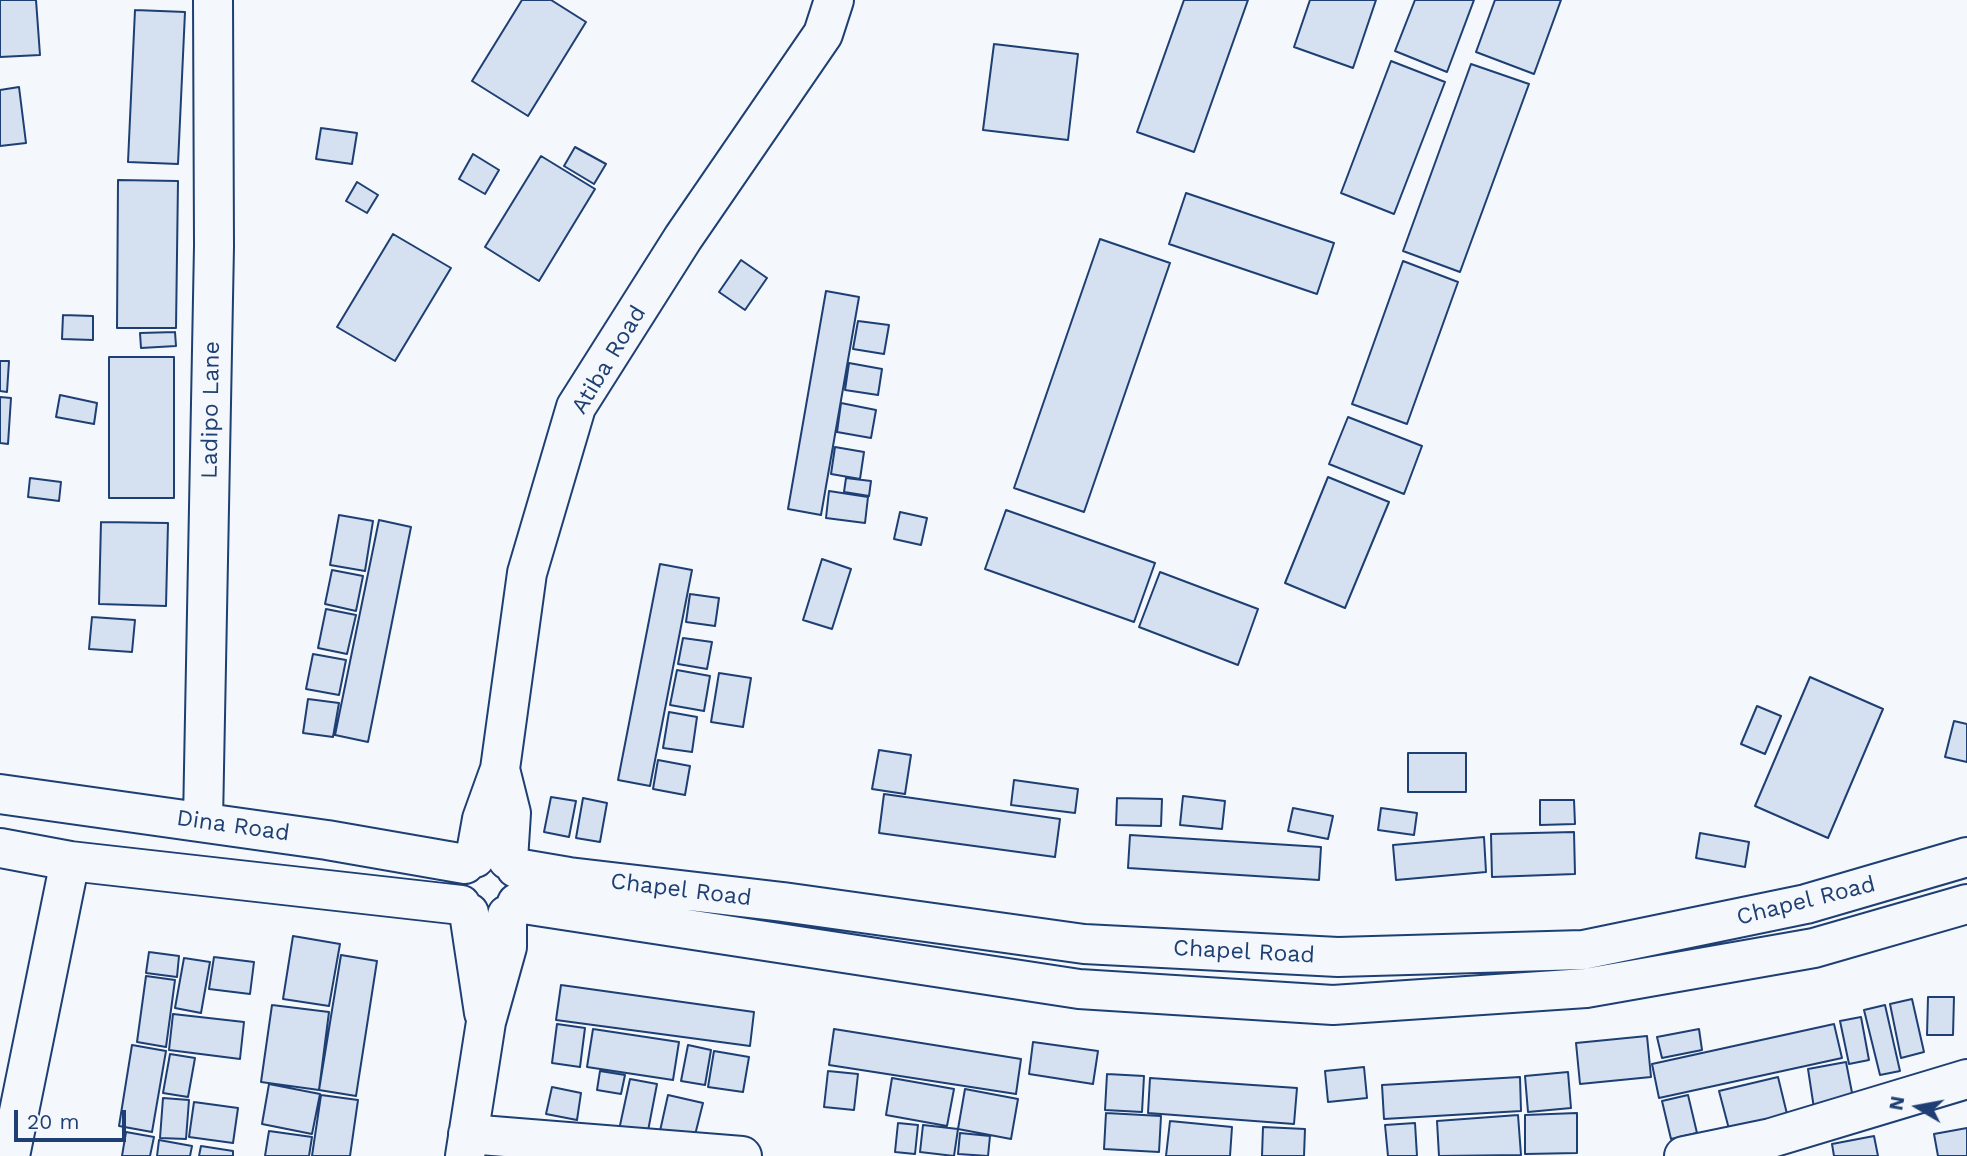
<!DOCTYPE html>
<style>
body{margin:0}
#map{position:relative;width:1967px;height:1156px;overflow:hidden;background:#f4f7fb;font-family:"Work Sans",sans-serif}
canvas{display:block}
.north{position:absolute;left:1883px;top:1072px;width:70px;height:70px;-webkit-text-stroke:5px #f4f7fb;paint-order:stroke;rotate:280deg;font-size:19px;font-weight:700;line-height:28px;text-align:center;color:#1d3f73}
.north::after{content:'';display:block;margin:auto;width:24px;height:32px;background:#1d3f73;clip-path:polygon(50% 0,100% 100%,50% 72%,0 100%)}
.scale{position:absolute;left:14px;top:1110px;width:112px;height:32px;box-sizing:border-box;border:4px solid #1d3f73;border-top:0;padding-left:9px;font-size:21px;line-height:24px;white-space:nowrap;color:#1d3f73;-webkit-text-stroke:5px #f4f7fb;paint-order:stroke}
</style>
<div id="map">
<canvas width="1967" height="1156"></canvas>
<div class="north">N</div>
<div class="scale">20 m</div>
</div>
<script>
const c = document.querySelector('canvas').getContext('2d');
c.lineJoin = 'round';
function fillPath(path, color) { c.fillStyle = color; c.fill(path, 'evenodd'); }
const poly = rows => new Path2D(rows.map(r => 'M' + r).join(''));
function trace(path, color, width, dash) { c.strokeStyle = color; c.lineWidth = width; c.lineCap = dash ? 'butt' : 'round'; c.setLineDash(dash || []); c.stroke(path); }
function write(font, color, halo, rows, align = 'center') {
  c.font = font + ' "Work Sans",sans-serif'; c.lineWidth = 5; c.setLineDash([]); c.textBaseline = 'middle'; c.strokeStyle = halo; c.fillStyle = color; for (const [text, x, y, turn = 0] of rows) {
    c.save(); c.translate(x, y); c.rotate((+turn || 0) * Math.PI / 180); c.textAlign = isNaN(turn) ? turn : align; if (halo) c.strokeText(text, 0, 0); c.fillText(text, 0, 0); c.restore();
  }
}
const building = poly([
 [0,0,36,0,40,55,0,57,0,0],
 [522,0,551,0,586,22,528,116,472,81,522,0],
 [1184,0,1248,0,1194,152,1137,132,1184,0],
 [1310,0,1376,0,1353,68,1294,47,1310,0],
 [1415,0,1474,0,1447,72,1395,51,1415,0],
 [1495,0,1561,0,1534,74,1476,52,1495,0],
 [135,10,185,12,178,164,128,162,135,10],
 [994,44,1078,54,1068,140,983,130,994,44],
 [1391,61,1445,82,1394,214,1341,193,1391,61],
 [1471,64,1529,84,1460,272,1403,251,1471,64],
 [19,87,26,143,0,146,0,90,19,87],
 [321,128,357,133,352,164,316,159,321,128],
 [575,147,606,164,594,184,564,166,575,147],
 [473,154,499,170,485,194,459,179,473,154],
 [541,156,595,189,539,281,485,247,541,156],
 [118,180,178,181,176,328,117,328,118,180],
 [357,182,378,195,367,213,346,201,357,182],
 [1186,193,1334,243,1317,294,1169,244,1186,193],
 [393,234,451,268,395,361,337,327,393,234],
 [1100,239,1170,263,1084,512,1014,488,1100,239],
 [741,260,767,278,745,310,719,292,741,260],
 [1403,261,1458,282,1407,424,1352,404,1403,261],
 [826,291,859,297,821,515,788,509,826,291],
 [63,315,93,316,93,340,62,339,63,315],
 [858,321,889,325,884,354,853,349,858,321],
 [175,332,176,346,141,348,140,333,175,332],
 [109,357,174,357,174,498,109,498,109,357],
 [0,361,9,361,7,392,0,391,0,361],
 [849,363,882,369,878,395,845,390,849,363],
 [60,395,97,403,94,424,56,417,60,395],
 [0,397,11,398,8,444,0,443,0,397],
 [841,403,876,410,871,438,837,432,841,403],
 [1348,417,1422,446,1404,494,1329,464,1348,417],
 [835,447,864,452,860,479,831,474,835,447],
 [1328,477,1389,502,1345,608,1285,583,1328,477],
 [30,478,61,482,59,501,28,497,30,478],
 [846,478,871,481,869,496,844,492,846,478],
 [829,491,868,497,865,523,826,518,829,491],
 [1006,510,1155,563,1134,622,985,569,1006,510],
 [900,512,927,518,921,545,894,539,900,512],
 [339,515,373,521,365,571,330,565,339,515],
 [379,520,411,527,368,742,335,735,379,520],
 [101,522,168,523,166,606,99,604,101,522],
 [822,559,851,569,832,629,803,620,822,559],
 [660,564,692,570,650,786,618,780,660,564],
 [332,570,363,576,356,611,325,604,332,570],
 [1160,572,1258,609,1238,665,1139,627,1160,572],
 [690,594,719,598,715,626,686,622,690,594],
 [326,609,356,615,347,654,318,648,326,609],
 [92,617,135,620,132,652,89,649,92,617],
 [683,638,712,642,707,669,678,664,683,638],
 [313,654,346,660,339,695,306,689,313,654],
 [677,670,710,676,704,711,670,705,677,670],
 [719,673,751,678,743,727,711,722,719,673],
 [1810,677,1883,709,1828,838,1755,806,1810,677],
 [308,699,339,703,333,737,303,733,308,699],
 [1757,706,1781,716,1765,754,1741,744,1757,706],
 [669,712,697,717,692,752,663,748,669,712],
 [1954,721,1967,724,1967,762,1945,757,1954,721],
 [879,750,911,755,905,794,872,789,879,750],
 [1408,753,1466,753,1466,792,1408,792,1408,753],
 [658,760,690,766,685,795,653,789,658,760],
 [1014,780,1078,789,1075,813,1011,805,1014,780],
 [884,794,1060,819,1055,857,879,833,884,794],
 [1183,796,1225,801,1222,829,1180,825,1183,796],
 [551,797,576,801,569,837,544,832,551,797],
 [583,798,607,803,600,842,576,838,583,798],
 [1117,798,1162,799,1161,826,1116,825,1117,798],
 [1540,800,1574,800,1575,824,1540,825,1540,800],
 [1293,808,1333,816,1328,839,1288,831,1293,808],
 [1381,808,1417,813,1414,835,1378,830,1381,808],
 [1574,832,1575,874,1492,877,1491,834,1574,832],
 [1700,833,1749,842,1745,867,1696,858,1700,833],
 [1130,835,1321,847,1319,880,1128,868,1130,835],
 [1484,837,1486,872,1396,880,1393,845,1484,837],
 [293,936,340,944,329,1006,283,999,293,936],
 [149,952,179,956,177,977,146,973,149,952],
 [341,955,377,961,356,1096,319,1090,341,955],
 [214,957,254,962,250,994,209,989,214,957],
 [184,958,210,962,201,1013,175,1008,184,958],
 [146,976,175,980,166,1047,137,1042,146,976],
 [561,985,754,1012,750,1046,556,1020,561,985],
 [1928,997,1954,997,1953,1035,1927,1035,1928,997],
 [1912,999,1924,1052,1901,1058,1890,1004,1912,999],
 [272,1005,329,1012,319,1090,261,1082,272,1005],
 [1885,1005,1900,1071,1880,1075,1864,1010,1885,1005],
 [173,1014,244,1022,240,1059,169,1050,173,1014],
 [1861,1017,1869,1060,1849,1064,1840,1021,1861,1017],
 [557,1024,585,1028,580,1067,552,1063,557,1024],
 [1834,1024,1842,1058,1659,1098,1652,1064,1834,1024],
 [593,1029,679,1042,673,1080,587,1067,593,1029],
 [834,1029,1021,1059,1016,1094,829,1065,834,1029],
 [1699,1029,1702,1050,1662,1058,1657,1037,1699,1029],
 [1647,1036,1651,1077,1580,1084,1576,1043,1647,1036],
 [1033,1042,1098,1051,1093,1084,1029,1074,1033,1042],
 [132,1045,166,1051,152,1132,119,1126,132,1045],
 [688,1045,711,1050,705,1085,681,1081,688,1045],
 [714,1051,749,1057,743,1092,708,1087,714,1051],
 [170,1054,195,1058,188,1097,163,1093,170,1054],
 [1846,1062,1855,1108,1815,1115,1808,1069,1846,1062],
 [1364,1067,1367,1098,1328,1102,1325,1071,1364,1067],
 [600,1071,625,1075,621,1094,597,1090,600,1071],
 [828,1071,858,1074,854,1110,824,1107,828,1071],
 [1568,1072,1571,1108,1528,1112,1525,1076,1568,1072],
 [1107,1074,1144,1076,1142,1112,1105,1110,1107,1074],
 [1520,1077,1521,1111,1384,1119,1382,1085,1520,1077],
 [1778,1077,1787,1114,1729,1129,1719,1091,1778,1077],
 [892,1078,954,1089,947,1126,886,1115,892,1078],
 [1150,1078,1297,1088,1294,1124,1148,1113,1150,1078],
 [630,1079,657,1084,647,1136,619,1130,630,1079],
 [269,1084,320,1094,312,1134,262,1124,269,1084],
 [552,1087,581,1093,577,1120,546,1114,552,1087],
 [965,1089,1018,1099,1011,1139,958,1129,965,1089],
 [321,1095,358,1100,350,1156,312,1156,321,1095],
 [668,1095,703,1103,694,1139,660,1131,668,1095],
 [1688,1095,1697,1133,1671,1139,1662,1101,1688,1095],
 [163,1098,189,1100,186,1139,160,1138,163,1098],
 [194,1102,238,1108,233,1143,189,1137,194,1102],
 [1106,1113,1161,1116,1159,1152,1104,1149,1106,1113],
 [1577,1113,1577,1153,1525,1154,1525,1115,1577,1113],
 [1518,1115,1521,1155,1439,1156,1437,1121,1518,1115],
 [1170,1121,1232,1127,1230,1156,1166,1156,1170,1121],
 [898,1123,918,1125,915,1154,895,1152,898,1123],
 [1415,1123,1417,1156,1388,1156,1385,1125,1415,1123],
 [923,1125,958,1129,954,1156,920,1152,923,1125],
 [1263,1127,1305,1129,1304,1156,1262,1156,1263,1127],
 [1967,1128,1967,1156,1938,1156,1934,1134,1967,1128],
 [269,1131,312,1137,309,1156,265,1156,269,1131],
 [126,1132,154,1137,150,1156,122,1156,126,1132],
 [960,1133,990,1136,988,1156,958,1154,960,1133],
 [1874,1136,1878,1156,1834,1156,1832,1144,1874,1136],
 [159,1140,192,1146,190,1156,157,1156,159,1140],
 [201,1146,233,1151,233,1156,199,1156,201,1146]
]);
fillPath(building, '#d5e0f0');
trace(building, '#1d3f73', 2);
const minor = poly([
 [500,769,511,813,508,860],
 [0,794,327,840,465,864],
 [203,821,214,246,213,0],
 [0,848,70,861,461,905],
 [475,858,482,819,500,769,527,573,576,407,683,238,823,34,834,0],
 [516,868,569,877,783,902,1084,944,1338,957,1583,950,1806,904,1967,857],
 [517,903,1079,989,1333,1005,1586,988,1814,948,1967,904],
 [469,913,484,1013],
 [468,1134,742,1156],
 [10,1156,70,861],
 [465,1156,486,1022,507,947,507,915],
 [1684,1156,1771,1138,1967,1079]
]);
trace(minor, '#1d3f73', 42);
trace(minor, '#f4f7fb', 38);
write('23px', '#1d3f73', '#f4f7fb', [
 ["Atiba Road",609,360,-59],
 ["Ladipo Lane",211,410,-89],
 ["Dina Road",233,826,8],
 ["Chapel Road",681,890,7],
 ["Chapel Road",1806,901,-14],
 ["Chapel Road",1244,952,3]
]);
</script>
